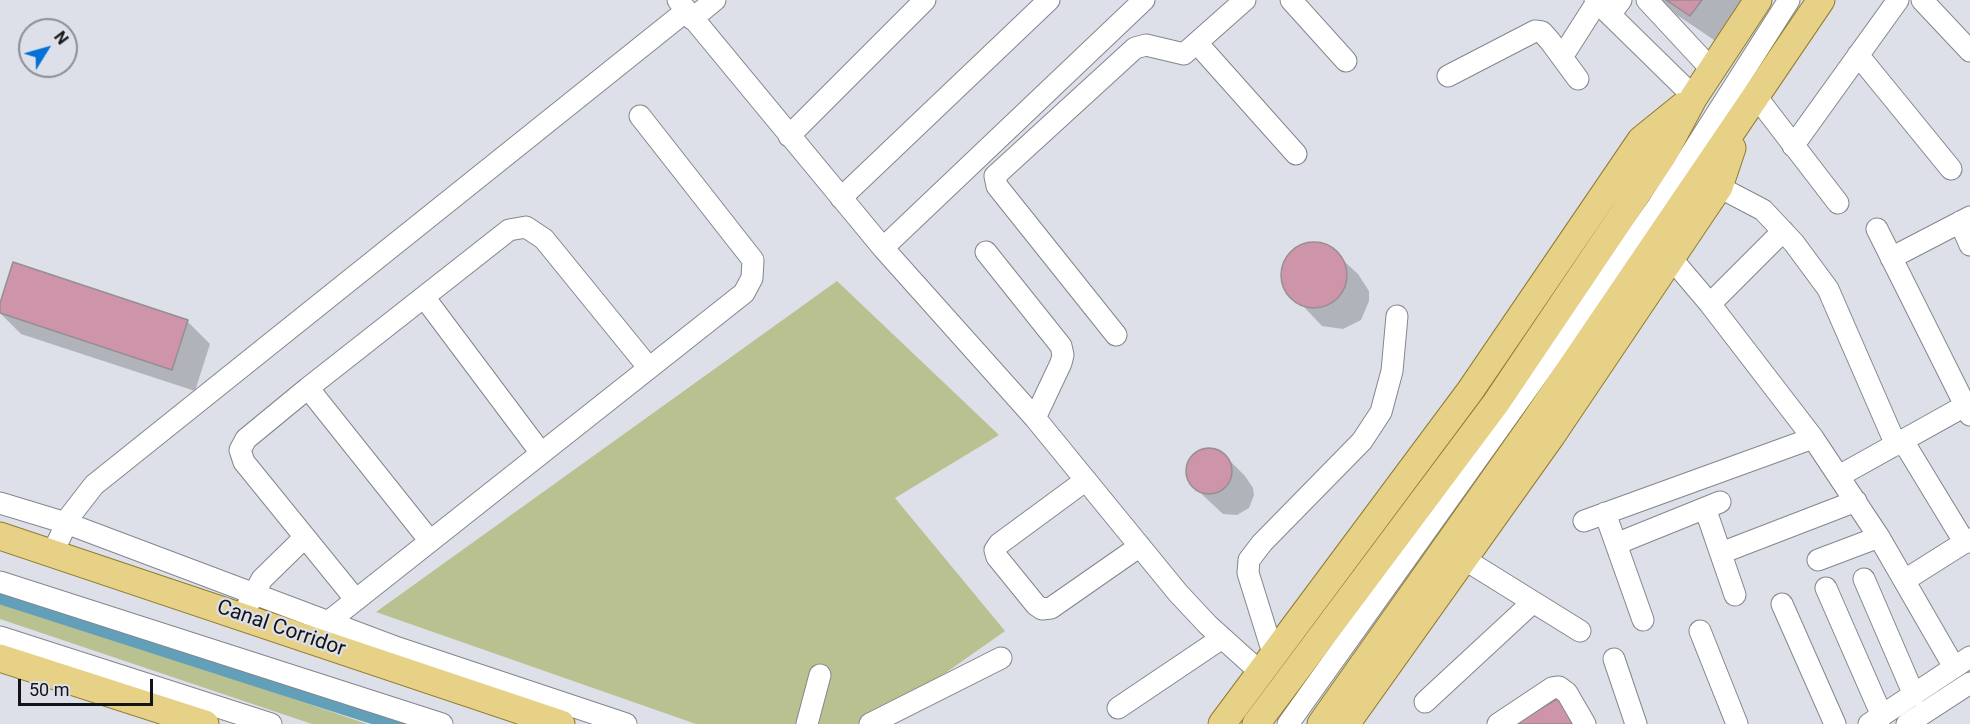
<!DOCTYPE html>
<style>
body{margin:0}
#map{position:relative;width:1970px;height:724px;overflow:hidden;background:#dde0e9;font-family:Roboto,sans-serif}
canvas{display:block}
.north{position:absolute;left:18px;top:18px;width:60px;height:60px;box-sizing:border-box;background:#dde0e9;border:2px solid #8c8e95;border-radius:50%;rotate:53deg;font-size:16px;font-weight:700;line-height:24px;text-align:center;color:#131417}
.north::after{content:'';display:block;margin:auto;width:21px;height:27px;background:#0471d9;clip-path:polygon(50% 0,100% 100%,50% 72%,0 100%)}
.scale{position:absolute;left:18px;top:679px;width:135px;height:27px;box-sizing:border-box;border:3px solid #131417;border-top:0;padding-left:8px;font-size:18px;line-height:21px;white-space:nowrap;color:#131417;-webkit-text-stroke:4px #dde0e9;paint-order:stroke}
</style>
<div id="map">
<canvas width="1970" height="724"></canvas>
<div class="north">N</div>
<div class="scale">50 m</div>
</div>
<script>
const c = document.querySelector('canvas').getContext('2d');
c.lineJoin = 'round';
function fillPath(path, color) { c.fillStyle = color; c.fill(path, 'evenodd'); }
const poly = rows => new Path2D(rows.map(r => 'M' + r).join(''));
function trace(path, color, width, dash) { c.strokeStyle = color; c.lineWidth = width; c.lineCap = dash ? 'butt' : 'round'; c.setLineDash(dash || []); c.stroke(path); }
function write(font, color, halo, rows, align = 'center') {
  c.font = font + ' Roboto,sans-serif'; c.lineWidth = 4.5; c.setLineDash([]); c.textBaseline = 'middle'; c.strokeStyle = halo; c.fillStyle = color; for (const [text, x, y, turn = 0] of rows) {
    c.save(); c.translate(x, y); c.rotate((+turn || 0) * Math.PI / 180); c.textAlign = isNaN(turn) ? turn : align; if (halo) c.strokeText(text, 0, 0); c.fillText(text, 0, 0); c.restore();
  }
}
fillPath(poly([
 [837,281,999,435,895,498,1005,631,873,724,696,724,376,612],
 [0,601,146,648,367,724,312,724,0,619]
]), '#bac190');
fillPath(poly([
 [1662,0,1751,0,1720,44,1677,15],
 [1305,244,1326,245,1358,274,1369,291,1369,301,1361,320,1343,329,1322,326,1285,287,1283,265,1288,256],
 [0,307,187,321,210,344,195,391,21,334,0,313],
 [1201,450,1215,450,1222,453,1245,476,1253,488,1254,495,1249,508,1237,515,1223,514,1194,487,1187,474,1190,459]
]), '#0003');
trace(poly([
 [0,594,404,724]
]), '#62a0b9', 20);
const building = poly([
 [1666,0,1702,0,1690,16,1666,0],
 '1281 275a33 33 0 1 1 66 0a33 33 0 1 1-66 0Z',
 [13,262,188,320,172,370,0,313,0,303,13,262],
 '1186 471a23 23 0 1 1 46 0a23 23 0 1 1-46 0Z',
 [1559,698,1574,724,1514,724,1559,698]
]);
fillPath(building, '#cd94aa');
trace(building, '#978e91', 1.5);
const minor = poly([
 [678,0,883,248,1035,418,1178,593,1208,625,1259,671],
 [1291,0,1346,61],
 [1595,0,1694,97],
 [1647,0,1712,70],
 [1922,0,1970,51],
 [1610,15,1621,0],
 [692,19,715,0],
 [1197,43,1296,154],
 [1858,55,1951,169],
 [1562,57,1597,2],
 [1448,76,1535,31,1542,32,1550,41,1578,79],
 [1755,95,1838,203],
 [789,136,925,0],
 [1793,146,1898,0],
 [1719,187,1763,210,1794,243,1828,289,1896,445],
 [841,198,1049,0],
 [1960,222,1970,245],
 [1877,229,1970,415],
 [883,248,1144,0],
 [986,252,1061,346,1063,355,1061,363,1035,418],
 [1671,258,1710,304,1813,438,1879,537,1954,667],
 [1891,258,1970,217],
 [424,297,541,453],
 [1710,304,1783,231],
 [1116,335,997,186,995,176,1135,48,1146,45,1184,54,1245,0],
 [308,388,430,541],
 [1903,441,1965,543],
 [1839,476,1970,403],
 [1086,480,999,544,995,550,997,557,1036,605,1042,609,1051,608,1140,546],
 [0,503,66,523,398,648,626,724],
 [1705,508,1735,595],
 [1605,513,1643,620],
 [1584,521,1813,438],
 [1616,544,1720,502],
 [53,552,70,516,94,485,686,11],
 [1721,553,1856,501],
 [1464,559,1580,631],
 [1818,560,1879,537],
 [1864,579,1914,695],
 [1905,580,1970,539],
 [0,582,442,724],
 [1826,588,1882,716],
 [356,600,244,462,240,450,246,439,308,388,509,230,526,227,544,239,649,368],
 [1782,604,1835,724],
 [248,605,262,579,305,537],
 [328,622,744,293,752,278,753,260,640,116],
 [1700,631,1737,724],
 [0,637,271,724],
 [1273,653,1248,573,1249,560,1262,543,1362,441,1381,412,1392,371,1397,316],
 [1614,659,1636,724],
 [1425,702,1533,602],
 [1118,708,1222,638],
 [807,724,820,675],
 [870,724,1001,658],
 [1288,724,1658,206,1789,0],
 [1498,724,1552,688,1559,687,1567,693,1585,724],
 [1869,724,1970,657],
 [1907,724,1970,683]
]);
const major = poly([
 [0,536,561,724],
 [0,658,205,724],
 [1222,724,1470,391,1641,140,1683,106],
 [1256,724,1496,403,1663,155,1694,97,1758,0],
 [1321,724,1533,424,1821,0],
 [1346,724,1552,435,1719,187,1732,148]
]);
trace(minor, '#83868e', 23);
trace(major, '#917b2c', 29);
trace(minor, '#fff', 21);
trace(major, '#e6d187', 27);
write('21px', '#131417', '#dde0e9', [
 ["Canal Corridor",281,629,19]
]);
</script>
